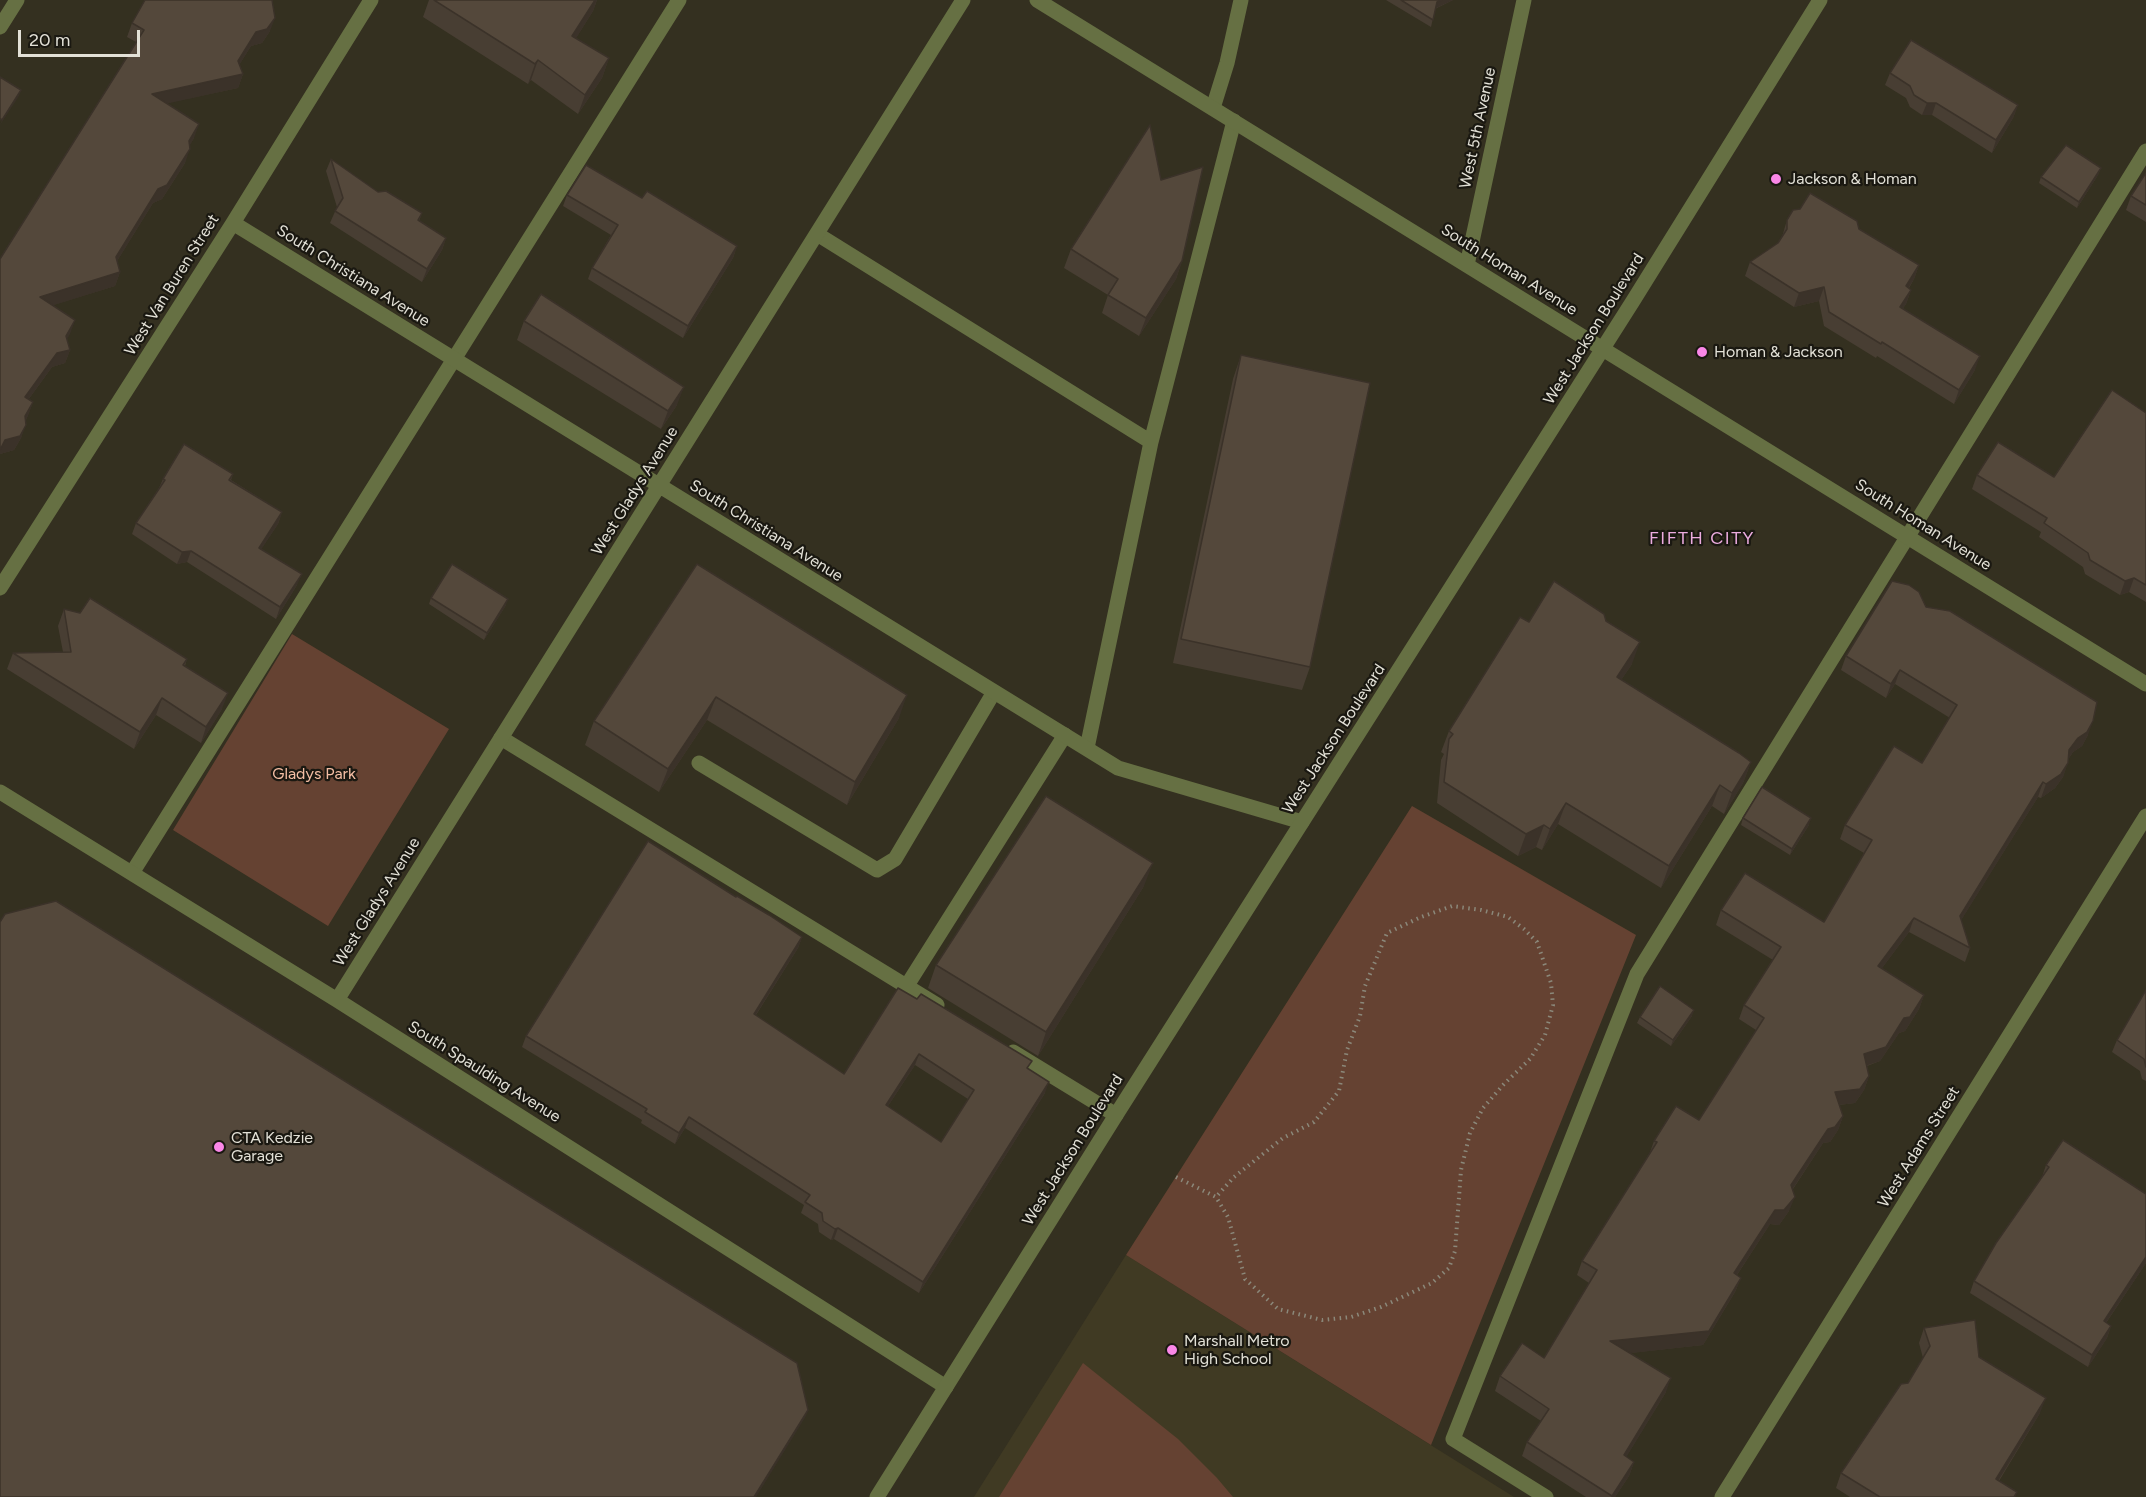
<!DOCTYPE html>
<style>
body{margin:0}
#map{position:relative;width:2146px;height:1497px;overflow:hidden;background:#343020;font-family:Figtree,sans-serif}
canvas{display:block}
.scale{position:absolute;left:18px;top:30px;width:122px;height:27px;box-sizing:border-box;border:3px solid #e3e1d7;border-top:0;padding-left:8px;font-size:18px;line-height:21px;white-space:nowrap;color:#e3e1d7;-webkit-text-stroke:4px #1a1811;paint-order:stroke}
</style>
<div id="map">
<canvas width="2146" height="1497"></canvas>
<div class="scale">20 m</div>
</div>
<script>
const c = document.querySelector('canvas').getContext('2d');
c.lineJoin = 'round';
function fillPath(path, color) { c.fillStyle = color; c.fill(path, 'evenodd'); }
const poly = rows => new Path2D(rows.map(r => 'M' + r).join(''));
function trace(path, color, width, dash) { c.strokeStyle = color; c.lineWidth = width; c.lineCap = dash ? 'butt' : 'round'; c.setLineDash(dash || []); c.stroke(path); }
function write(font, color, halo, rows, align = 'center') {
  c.font = font + ' Figtree,sans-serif'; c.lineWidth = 4.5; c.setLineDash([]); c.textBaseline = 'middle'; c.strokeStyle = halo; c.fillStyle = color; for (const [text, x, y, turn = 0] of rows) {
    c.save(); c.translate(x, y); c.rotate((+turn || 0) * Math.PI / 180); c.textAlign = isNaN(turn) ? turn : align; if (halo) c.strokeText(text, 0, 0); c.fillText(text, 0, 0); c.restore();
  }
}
fillPath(poly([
 [1126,1255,1514,1497,974,1497]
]), '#403a23');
fillPath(poly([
 [292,634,449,729,328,926,173,830],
 [1412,806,1636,935,1431,1445,1126,1255],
 [1083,1363,1178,1439,1217,1478,1233,1497,999,1497]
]), '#654232');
trace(poly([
 [1176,1177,1216,1197,1228,1217,1245,1279,1278,1309,1322,1320,1351,1317,1381,1307,1432,1283,1449,1268,1455,1251,1461,1170,1470,1133,1483,1108,1504,1084,1530,1059,1545,1035,1553,1005,1551,983,1537,942,1524,929,1508,917,1481,910,1452,906,1421,917,1387,933,1365,986,1360,1016,1347,1050,1339,1091,1314,1122,1283,1138,1234,1177,1216,1197]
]), '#8b887a', 4, [1.5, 4.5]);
trace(poly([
 [0,27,17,0],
 [1213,108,1227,63,1241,0],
 [817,234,1151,442],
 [501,738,937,1005],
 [1087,748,1151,442,1234,121],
 [699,763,877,870,895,859,994,692],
 [132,873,679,0],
 [906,987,1065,735],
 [1013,1052,1116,1115],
 [1546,1497,1453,1439,1637,974,2146,151]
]), '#667043', 15);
trace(poly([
 [233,223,1118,768,1302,822],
 [1467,265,1524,0],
 [0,588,233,223,371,0],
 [0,792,337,1000,946,1387],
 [337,1000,963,0],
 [1722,1497,2146,816]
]), '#667043', 15);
trace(poly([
 [1037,0,2146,684],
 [877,1497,1116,1115,1633,301,1820,0]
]), '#667043', 15);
fillPath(poly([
 [429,0,597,0,593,11,576,38,609,58,602,78,578,114,531,80,528,84,423,17],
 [1386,0,1453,0,1435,9,1431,27],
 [132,23,270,31,262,43,251,46,239,65,243,74,238,88,167,103,194,138,189,146,185,163,162,199,153,203,117,261,120,272,115,286,53,305,75,320,67,339,70,350,65,363,52,367,28,400,33,402,26,420,21,438,14,450,0,454,136,42,127,37],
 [1890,73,2018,105,2013,118,1992,153,1932,115,1922,115,1910,107,1906,98,1885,85],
 [331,159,378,192,422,213,419,221,446,238,442,250,422,282,330,223,337,207,326,171],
 [2101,168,2098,175,2077,208,2039,183,2041,177],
 [2146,173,2146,222,2126,210,2131,196],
 [1161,180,1182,261,1176,279,1139,336,1102,313,1108,295,1064,268,1071,249],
 [567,195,642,198,737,246,733,258,683,338,588,279,592,268,611,235,563,206],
 [1787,220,1859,229,1919,265,1914,279,1909,288,1911,290,1906,304,1903,308,1975,370,1954,404,1877,356,1876,358,1824,326,1819,301,1794,307,1745,276,1750,262,1778,243,1782,237],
 [524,321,677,405,661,429,517,340],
 [1241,355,1310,667,1302,690,1173,663,1233,379],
 [2146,413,2146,602,2129,592,2120,595,2085,574,2083,567,2039,537,2041,532,1972,489,1977,475,2054,477],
 [233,474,231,480,282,512,278,524,261,549,297,585,276,619,187,562,177,564,132,534,136,523,159,488,163,479],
 [697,564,899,718,847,805,707,720,659,792,585,745,594,721],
 [431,598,506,605,484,640,429,604],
 [1926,607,2088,735,2082,746,2073,752,2069,758,2063,777,2055,788,2041,798,2038,797,1961,920,1970,948,1965,962,1909,932,1882,968,1924,995,1919,1009,1905,1031,1899,1033,1880,1061,1867,1066,1869,1076,1864,1090,1855,1103,1839,1105,1843,1116,1838,1130,1830,1142,1823,1143,1793,1189,1789,1211,1779,1225,1770,1224,1737,1275,1741,1278,1735,1292,1703,1345,1630,1353,1666,1392,1626,1457,1634,1462,1629,1476,1615,1497,1586,1497,1522,1456,1527,1442,1541,1421,1495,1391,1500,1376,1544,1358,1589,1283,1577,1275,1582,1261,1649,1155,1654,1141,1699,1120,1756,1030,1739,1019,1744,1005,1773,960,1716,925,1721,910,1824,922,1864,853,1840,839,1845,825,1922,763,1950,718,1895,684,1886,698,1841,670,1846,656],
 [64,609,187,659,185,666,222,709,201,743,156,715,134,749,7,669,13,653,63,652,58,626],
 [1606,621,1632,664,1621,680,1751,762,1743,783,1724,814,1712,806,1661,888,1558,824,1542,850,1536,847,1518,856,1437,803,1441,760,1444,754,1441,752,1449,731,1529,622],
 [1743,818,1809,825,1790,855,1741,825],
 [1144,886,1038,1056,928,988,936,965],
 [736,897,802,937,798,948,756,1015,844,1074,898,988,1029,1069,1045,1093,919,1293,834,1239,831,1240,819,1232,818,1224,801,1213,804,1205,685,1128,675,1144,641,1123,642,1120,522,1047,526,1036],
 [915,1065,968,1099,941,1142,888,1106],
 [2146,990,2146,1081,2142,1079,2140,1071,2112,1052,2117,1040],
 [1692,1016,1671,1046,1637,1023,1640,1017],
 [2046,1165,2146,1194,2146,1263,2106,1323,2111,1326,2107,1338,2088,1367,1970,1293,1974,1281,2042,1177],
 [1924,1328,1979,1357,2040,1413,1999,1481,2017,1492,2015,1497,1850,1497,1836,1488,1841,1473,1908,1383,1923,1358,1919,1343]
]), '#483e33');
fillPath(poly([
 [595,0,597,0,593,11,565,56,572,36],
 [1442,0,1453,0,1434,9,1437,2],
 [275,18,270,31,262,43,251,46,233,75,238,61,256,32],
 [609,58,602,78,578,114,585,95],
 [538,60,531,80,528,84,535,64],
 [243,74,238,88,147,108,152,94],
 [21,90,19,96,0,125,2,120],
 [1927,103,1936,103,1932,115,1922,115],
 [2018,105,2013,118,1992,153,1996,140],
 [199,124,194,138,184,155,189,141],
 [190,149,185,163,162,199,153,203,111,271,116,257,158,189],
 [2101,168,2098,175,2077,208,2079,202],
 [446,238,442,250,422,282,427,269],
 [737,246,733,258,683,338,688,326],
 [1182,261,1176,279,1139,336,1146,318],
 [1919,265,1914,279,1901,300,1906,286],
 [120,272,115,286,35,311,40,297],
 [1824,287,1819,301,1794,307,1799,293],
 [1911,290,1906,304,1895,321,1900,307],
 [75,320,70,334,61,350,66,336],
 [70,350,65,363,52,367,20,411,25,397,57,353],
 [1980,356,1975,370,1954,404,1959,390],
 [684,387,677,405,661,429,668,411],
 [33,402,28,416,20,430,25,416],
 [26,425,21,438,14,450,0,454,0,450,5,440],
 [282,512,278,524,255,559,259,548],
 [191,551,187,562,177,564,182,552],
 [302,574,297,585,276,619,280,607],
 [2134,578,2129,592,2120,595,2125,581],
 [508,599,506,605,484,640,487,633],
 [1640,642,1632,664,1609,698,1617,677],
 [1900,670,1895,684,1886,698,1891,684],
 [228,693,222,709,201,743,206,727],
 [907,695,899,718,847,805,855,782],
 [716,697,707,720,659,792,668,769],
 [162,698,156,715,134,749,140,732],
 [2093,721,2088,735,2082,746,2073,752,2064,765,2069,750,2078,738],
 [1751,762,1743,783,1724,814,1732,793],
 [2068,763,2063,777,2055,788,2041,798,2046,784],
 [2043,782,2038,797,1955,930,1960,916],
 [1720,785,1712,806,1661,888,1669,866],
 [1566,803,1558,824,1542,850,1550,829],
 [1811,818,1809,825,1790,855,1792,849],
 [1544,825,1536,847,1518,856,1526,834],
 [1153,863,1144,886,1038,1056,1046,1032],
 [1914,918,1909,932,1873,980,1878,966],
 [802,937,798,948,750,1024,754,1014],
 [1924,995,1919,1009,1905,1031,1899,1033,1880,1061,1859,1068,1864,1054,1904,1018],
 [1694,1010,1692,1016,1671,1046,1673,1040],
 [919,1054,915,1065,882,1115,886,1105],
 [1869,1076,1864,1090,1855,1103,1830,1106,1835,1092],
 [1049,1082,1045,1093,919,1293,923,1282],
 [1843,1116,1838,1130,1830,1142,1823,1143,1786,1199,1791,1185,1828,1129],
 [689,1117,685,1128,675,1144,679,1133],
 [1795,1197,1789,1211,1779,1225,1770,1224,1729,1287,1734,1273,1775,1210],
 [838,1228,834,1239,831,1240,835,1229],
 [2146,1257,2146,1263,2099,1333,2104,1321],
 [1741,1278,1735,1292,1703,1345,1605,1356,1610,1341],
 [2111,1326,2107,1338,2088,1367,2092,1355],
 [1671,1378,1666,1392,1619,1469,1624,1455],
 [2046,1398,2040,1413,1990,1494,1996,1479],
 [808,1410,806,1416,756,1497,754,1497],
 [1634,1462,1629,1476,1615,1497,1611,1497]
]), '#3b3229');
const building = poly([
 [145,0,272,0,275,18,267,29,256,32,238,61,243,74,152,94,199,124,189,141,190,149,167,185,158,189,116,257,120,272,40,297,75,320,66,336,70,350,57,353,25,397,33,402,25,416,26,425,20,436,5,440,0,450,0,259,144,30,132,23,145,0],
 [434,0,595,0,572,36,609,58,585,95,538,60,535,64,434,0],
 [1401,0,1442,0,1437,2,1433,20,1401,0],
 [1911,40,2018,105,1996,140,1936,103,1927,103,1914,95,1910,86,1890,73,1911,40],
 [0,77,21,90,2,120,1,119,0,120,0,77],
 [1150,125,1161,180,1203,167,1182,261,1146,318,1108,295,1118,279,1071,249,1150,125],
 [2066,145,2101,168,2079,202,2041,177,2066,145],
 [331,159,378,192,386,191,422,213,418,220,446,238,427,269,335,211,343,198,331,159],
 [586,165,642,198,647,191,737,246,688,326,592,268,618,225,567,195,586,165],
 [2146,173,2146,205,2131,196,2146,173],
 [1810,193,1857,221,1859,229,1919,265,1906,286,1911,290,1900,307,1980,356,1959,390,1882,342,1881,344,1829,312,1824,287,1799,293,1750,262,1778,243,1787,229,1787,220,1793,210,1800,209,1810,193],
 [541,294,684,387,668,411,524,321,541,294],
 [1241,355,1370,383,1310,667,1181,639,1241,355],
 [2112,390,2146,413,2146,585,2134,578,2125,581,2090,560,2088,553,2044,523,2047,518,1977,475,1998,442,2054,477,2112,390],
 [184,444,233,474,229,480,282,512,259,548,302,574,280,607,191,551,182,552,136,523,165,480,163,479,184,444],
 [452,564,508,599,487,633,431,598,452,564],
 [697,564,907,695,855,782,716,697,668,769,594,721,697,564],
 [1554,581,1604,614,1606,621,1640,642,1617,677,1739,753,1751,762,1732,793,1720,785,1669,866,1566,803,1550,829,1544,825,1526,834,1444,782,1449,739,1453,734,1449,731,1520,617,1529,622,1554,581],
 [1892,581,1909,585,1919,592,1926,607,1950,611,2097,702,2093,721,2087,732,2078,738,2069,750,2068,763,2061,774,2046,784,2043,782,1960,916,1970,948,1914,918,1878,966,1924,995,1910,1017,1904,1018,1886,1047,1864,1054,1869,1076,1860,1089,1835,1092,1843,1116,1835,1127,1828,1129,1791,1185,1795,1197,1784,1210,1775,1210,1734,1273,1741,1278,1709,1331,1610,1341,1671,1378,1624,1455,1634,1462,1612,1496,1527,1442,1549,1409,1500,1376,1522,1343,1544,1358,1597,1270,1582,1261,1657,1142,1654,1141,1676,1106,1699,1120,1764,1018,1744,1005,1781,947,1721,910,1745,873,1824,922,1872,840,1845,825,1894,746,1922,763,1957,705,1900,670,1891,684,1846,656,1892,581],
 [90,598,187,659,183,665,228,693,206,727,162,698,140,732,13,653,71,652,64,609,80,613,90,598],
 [1762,787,1811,818,1792,849,1743,818,1762,787],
 [1046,796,1153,863,1046,1032,936,965,1046,796],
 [648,841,736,897,737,896,769,915,802,937,754,1014,844,1074,898,988,917,999,921,994,1032,1061,1027,1068,1049,1082,923,1282,838,1228,835,1229,823,1221,822,1213,805,1202,810,1195,689,1117,679,1133,645,1112,647,1109,526,1036,648,841],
 [919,1054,974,1090,941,1142,886,1105,919,1054],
 [56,901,797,1363,808,1410,754,1497,0,1497,0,922,5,914,56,901],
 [1660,986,1694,1010,1673,1040,1640,1017,1660,986],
 [2146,990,2146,1067,2144,1059,2117,1040,2146,990],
 [2063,1140,2146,1194,2146,1257,2104,1321,2111,1326,2092,1355,1974,1281,1996,1243,2049,1167,2046,1165,2063,1140],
 [1975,1320,1979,1357,2046,1398,1996,1479,2017,1492,2014,1497,1880,1497,1841,1473,1901,1384,1908,1383,1930,1346,1924,1328,1975,1320]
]);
fillPath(building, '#54483b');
trace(building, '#3b3229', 1.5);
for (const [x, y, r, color] of [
 [1776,179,6,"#fa87e7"],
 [1702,352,6,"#fa87e7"],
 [219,1147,6,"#fa87e7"],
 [1172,1350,6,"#fa87e7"]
]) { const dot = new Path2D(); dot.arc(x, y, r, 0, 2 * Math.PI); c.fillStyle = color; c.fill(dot); trace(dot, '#1a1811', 2); }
write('16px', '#e3e1d7', '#1a1811', [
 ["West 5th Avenue",1478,128,-78],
 ["South Homan Avenue",1509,270,32],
 ["South Christiana Avenue",353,276,32],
 ["West Van Buren Street",172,285,-58],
 ["West Jackson Boulevard",1594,329,-58],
 ["West Gladys Avenue",635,491,-58],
 ["South Homan Avenue",1923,525,32],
 ["South Christiana Avenue",766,531,32],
 ["West Jackson Boulevard",1334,739,-57],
 ["West Gladys Avenue",377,902,-58],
 ["South Spaulding Avenue",484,1072,32],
 ["West Adams Street",1919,1147,-58],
 ["West Jackson Boulevard",1073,1150,-58]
]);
write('16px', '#e3e1d7', '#1a1811', [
 ["Jackson & Homan",1788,179],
 ["Homan & Jackson",1714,352],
 ["CTA Kedzie",231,1138],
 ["Garage",231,1156],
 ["Marshall Metro",1184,1341],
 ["High School",1184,1359]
], 'left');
write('16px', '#f4bea4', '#1a1811', [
 ["Gladys Park",314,774]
]);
c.letterSpacing = '1.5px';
write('18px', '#ebabdf', '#1a1811', [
 ["FIFTH CITY",1702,539]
]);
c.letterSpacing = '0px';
</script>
